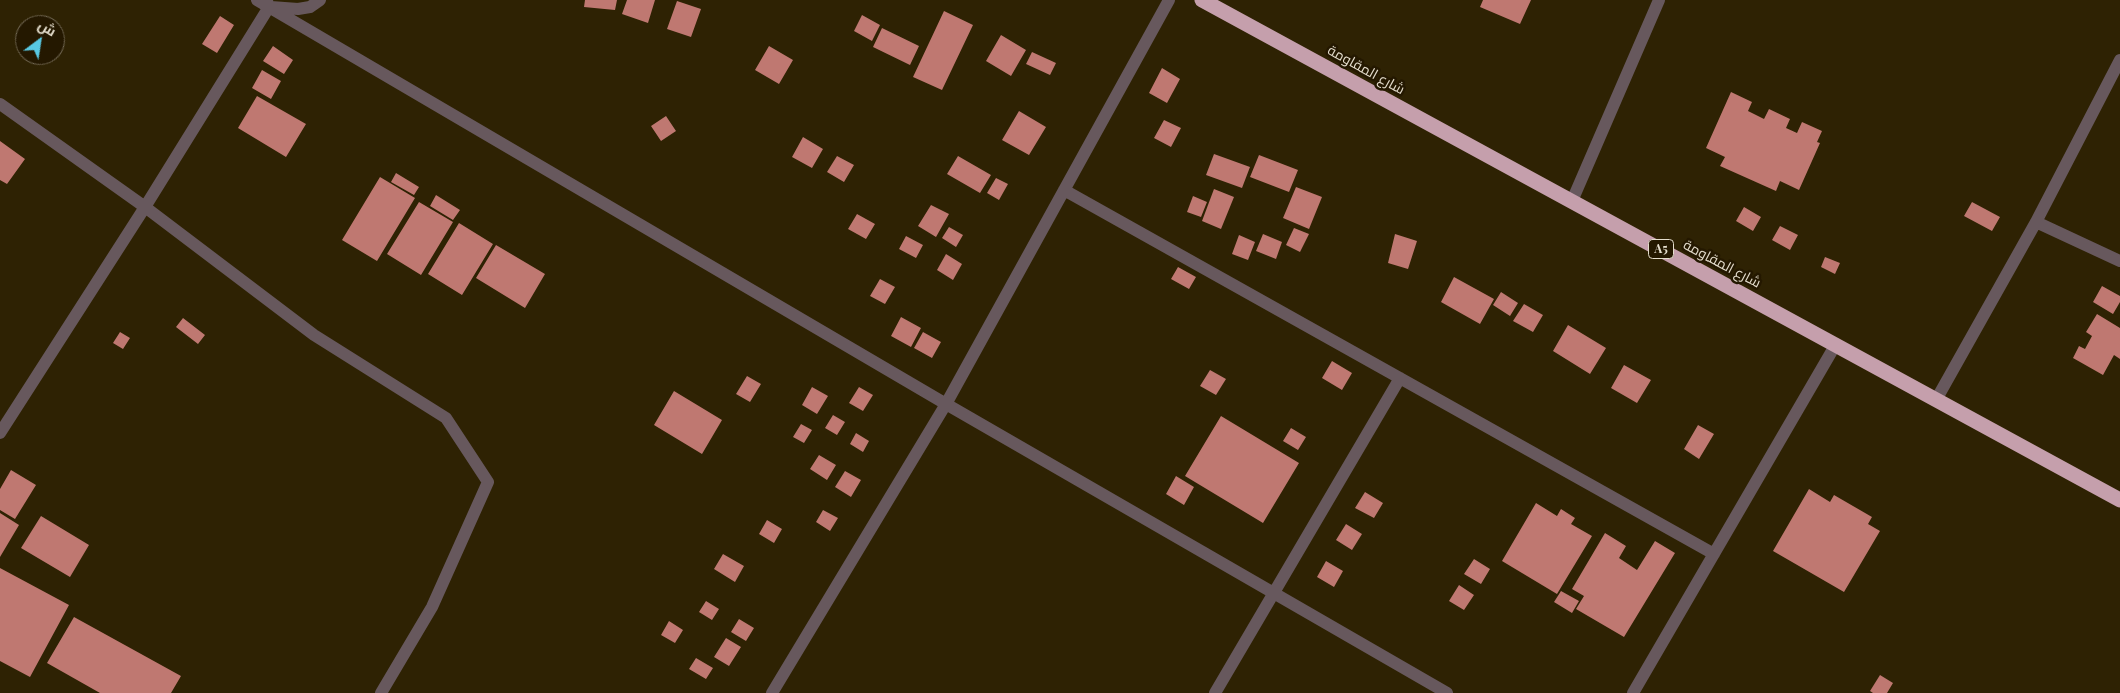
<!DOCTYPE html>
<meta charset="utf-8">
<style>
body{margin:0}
#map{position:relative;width:2120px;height:693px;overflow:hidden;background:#2e2203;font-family:"Playfair Display",Cairo,serif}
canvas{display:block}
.north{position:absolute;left:15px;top:15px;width:50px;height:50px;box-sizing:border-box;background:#241800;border:1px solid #716752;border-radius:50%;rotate:31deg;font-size:14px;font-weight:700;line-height:20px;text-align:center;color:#e5decd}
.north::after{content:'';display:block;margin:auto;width:18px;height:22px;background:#58c9e3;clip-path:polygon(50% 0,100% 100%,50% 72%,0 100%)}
</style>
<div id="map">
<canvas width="2120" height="693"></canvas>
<div class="north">ش</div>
</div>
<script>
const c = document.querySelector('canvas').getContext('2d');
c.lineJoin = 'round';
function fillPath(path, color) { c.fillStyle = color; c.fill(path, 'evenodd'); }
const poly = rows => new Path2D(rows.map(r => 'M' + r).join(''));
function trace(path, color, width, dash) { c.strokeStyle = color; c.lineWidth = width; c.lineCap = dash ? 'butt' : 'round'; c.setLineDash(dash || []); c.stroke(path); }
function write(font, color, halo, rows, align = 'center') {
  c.font = font + ' "Playfair Display",Cairo,serif'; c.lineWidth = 5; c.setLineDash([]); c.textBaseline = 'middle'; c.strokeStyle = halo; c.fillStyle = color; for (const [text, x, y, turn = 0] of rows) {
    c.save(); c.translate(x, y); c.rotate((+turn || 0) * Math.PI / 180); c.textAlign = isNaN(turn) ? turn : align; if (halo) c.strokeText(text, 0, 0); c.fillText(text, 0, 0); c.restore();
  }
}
fillPath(poly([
 [585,0,617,0,615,10,584,7],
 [627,0,655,0,648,23,622,14],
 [1483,0,1531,0,1520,24,1480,7],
 [677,1,701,9,691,37,667,29],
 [944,11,973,25,942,90,913,77],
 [862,15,880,25,872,41,854,31],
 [220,16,234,25,217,53,202,44],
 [882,28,919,46,910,65,873,47],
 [1001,35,1026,50,1011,76,986,61],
 [273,46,293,60,284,74,263,61],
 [769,46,793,60,779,84,755,70],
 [1032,52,1056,63,1050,75,1026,64],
 [1162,68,1180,79,1167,103,1149,93],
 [262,70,281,81,271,99,252,88],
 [1731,92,1752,102,1748,111,1764,119,1769,109,1790,119,1786,128,1797,133,1802,122,1822,131,1817,142,1820,143,1799,190,1780,181,1776,191,1720,166,1725,157,1706,148],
 [257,96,306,124,286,157,238,128],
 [1019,111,1046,127,1029,155,1002,140],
 [666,116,676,131,661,141,651,126],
 [1164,120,1181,128,1171,147,1154,138],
 [803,137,823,149,812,168,792,157],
 [0,141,25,159,7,184,0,180],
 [1214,154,1250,167,1242,188,1206,175],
 [1259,155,1298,170,1289,192,1250,177],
 [837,156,854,165,844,182,827,172],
 [958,156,991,175,980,193,947,174],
 [396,173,419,187,414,195,391,182],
 [380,177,415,198,377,261,342,240],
 [996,178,1008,184,999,200,987,193],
 [1296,187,1322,197,1309,229,1283,218],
 [1214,189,1234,197,1221,229,1202,221],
 [436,195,460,210,453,220,430,206],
 [1193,196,1207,202,1201,217,1187,212],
 [419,202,453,222,421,275,387,254],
 [1972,202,2000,217,1992,231,1964,216],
 [931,205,949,214,936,237,918,226],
 [1744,207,1761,217,1753,231,1736,221],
 [857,214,875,224,866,239,848,229],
 [459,223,493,244,462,295,428,274],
 [1780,226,1798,235,1790,250,1772,240],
 [949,227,963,235,956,247,942,238],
 [1294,228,1309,234,1300,252,1286,245],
 [1263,234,1282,242,1276,259,1256,251],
 [1395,234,1417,241,1408,269,1388,263],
 [1239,235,1255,242,1248,260,1232,254],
 [906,236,923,245,916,258,899,249],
 [496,245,545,274,525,308,476,278],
 [946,254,962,264,953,280,937,270],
 [1825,257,1840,263,1835,274,1821,267],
 [1178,267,1196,277,1189,289,1171,279],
 [1454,277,1494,299,1480,324,1441,302],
 [880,279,895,287,885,304,870,296],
 [2102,286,2120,296,2120,302,2113,314,2093,302],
 [1501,292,1518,303,1510,316,1493,305],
 [1524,304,1543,315,1533,332,1513,321],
 [2097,314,2120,328,2120,359,2114,355,2103,375,2073,358,2079,346,2085,349,2092,336,2086,332],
 [901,317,921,328,911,347,891,336],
 [183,318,205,335,198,344,176,327],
 [1568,325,1606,348,1590,374,1553,351],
 [120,332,130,338,123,349,113,343],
 [923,332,941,342,932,358,914,348],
 [1332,361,1352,373,1342,390,1322,378],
 [1624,365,1651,380,1637,403,1611,388],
 [1210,370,1226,379,1216,395,1200,386],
 [747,376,761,384,750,402,736,394],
 [812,387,828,396,817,414,802,405],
 [859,387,873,395,863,411,849,403],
 [674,391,722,420,702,454,654,425],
 [833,415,845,422,837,435,825,428],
 [1221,416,1299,463,1263,523,1185,476],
 [801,424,812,430,804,443,793,437],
 [1698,425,1714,434,1699,459,1684,449],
 [1291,428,1306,437,1298,450,1283,441],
 [856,433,869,441,863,452,850,444],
 [819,455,836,465,827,480,810,469],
 [11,470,36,485,15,519,0,510,0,489],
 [845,471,861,480,851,497,835,487],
 [1176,476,1194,487,1184,505,1166,494],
 [1809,489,1830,502,1834,495,1872,517,1868,524,1880,531,1844,592,1773,551],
 [1365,492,1383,503,1374,518,1355,508],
 [1536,503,1557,516,1561,509,1575,518,1571,524,1592,536,1557,594,1502,561],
 [823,510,838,518,830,531,816,522],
 [0,513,19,525,0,557],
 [41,516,89,545,70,577,21,548],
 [767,520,782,529,774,543,759,534],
 [1346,524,1362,534,1352,550,1336,540],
 [1605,533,1626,546,1619,558,1637,570,1655,541,1675,553,1624,637,1576,609,1584,596,1572,589],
 [723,554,744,566,735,582,714,569],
 [1474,559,1490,569,1481,584,1464,574],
 [1326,561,1343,571,1334,587,1317,577],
 [0,568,69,605,30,677,0,661],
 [1459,585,1474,595,1464,610,1449,601],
 [1561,591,1579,601,1572,613,1554,602],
 [706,601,719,609,712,620,699,612],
 [74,617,181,676,171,693,100,693,47,663],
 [739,619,754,628,746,641,731,632],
 [669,621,683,630,675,643,661,635],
 [726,638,741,647,729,666,714,657],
 [696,658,713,668,706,679,689,669],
 [1880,675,1893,683,1887,693,1873,693,1870,691]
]), '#bf7871');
trace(poly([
 [257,0,946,404,1447,693],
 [271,7,298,9,310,7,320,0],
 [0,104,145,207,314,335,446,418,488,482,432,607,381,693],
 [1064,190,1714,554],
 [1572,201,1659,0],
 [2036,222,2120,261],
 [1936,400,2036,222,2120,60],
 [0,433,145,207,269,7,267,1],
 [772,693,946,404,1169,0],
 [1215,693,1400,378],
 [1633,693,1836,344]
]), '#67585d', 12);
trace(poly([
 [1202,0,2120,500]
]), '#c59fac', 15);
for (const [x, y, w] of [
 [1661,249,25]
]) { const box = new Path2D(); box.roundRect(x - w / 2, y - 9.5, w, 19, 4); c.fillStyle = '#241800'; c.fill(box); trace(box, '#e5decd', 1); }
write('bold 12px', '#e5decd', null, [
 ["A5",1661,249]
]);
write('14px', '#e5decd', '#241800', [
 ["شارع المقاومة",1366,70,29],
 ["شارع المقاومة",1722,264,28]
]);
</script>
